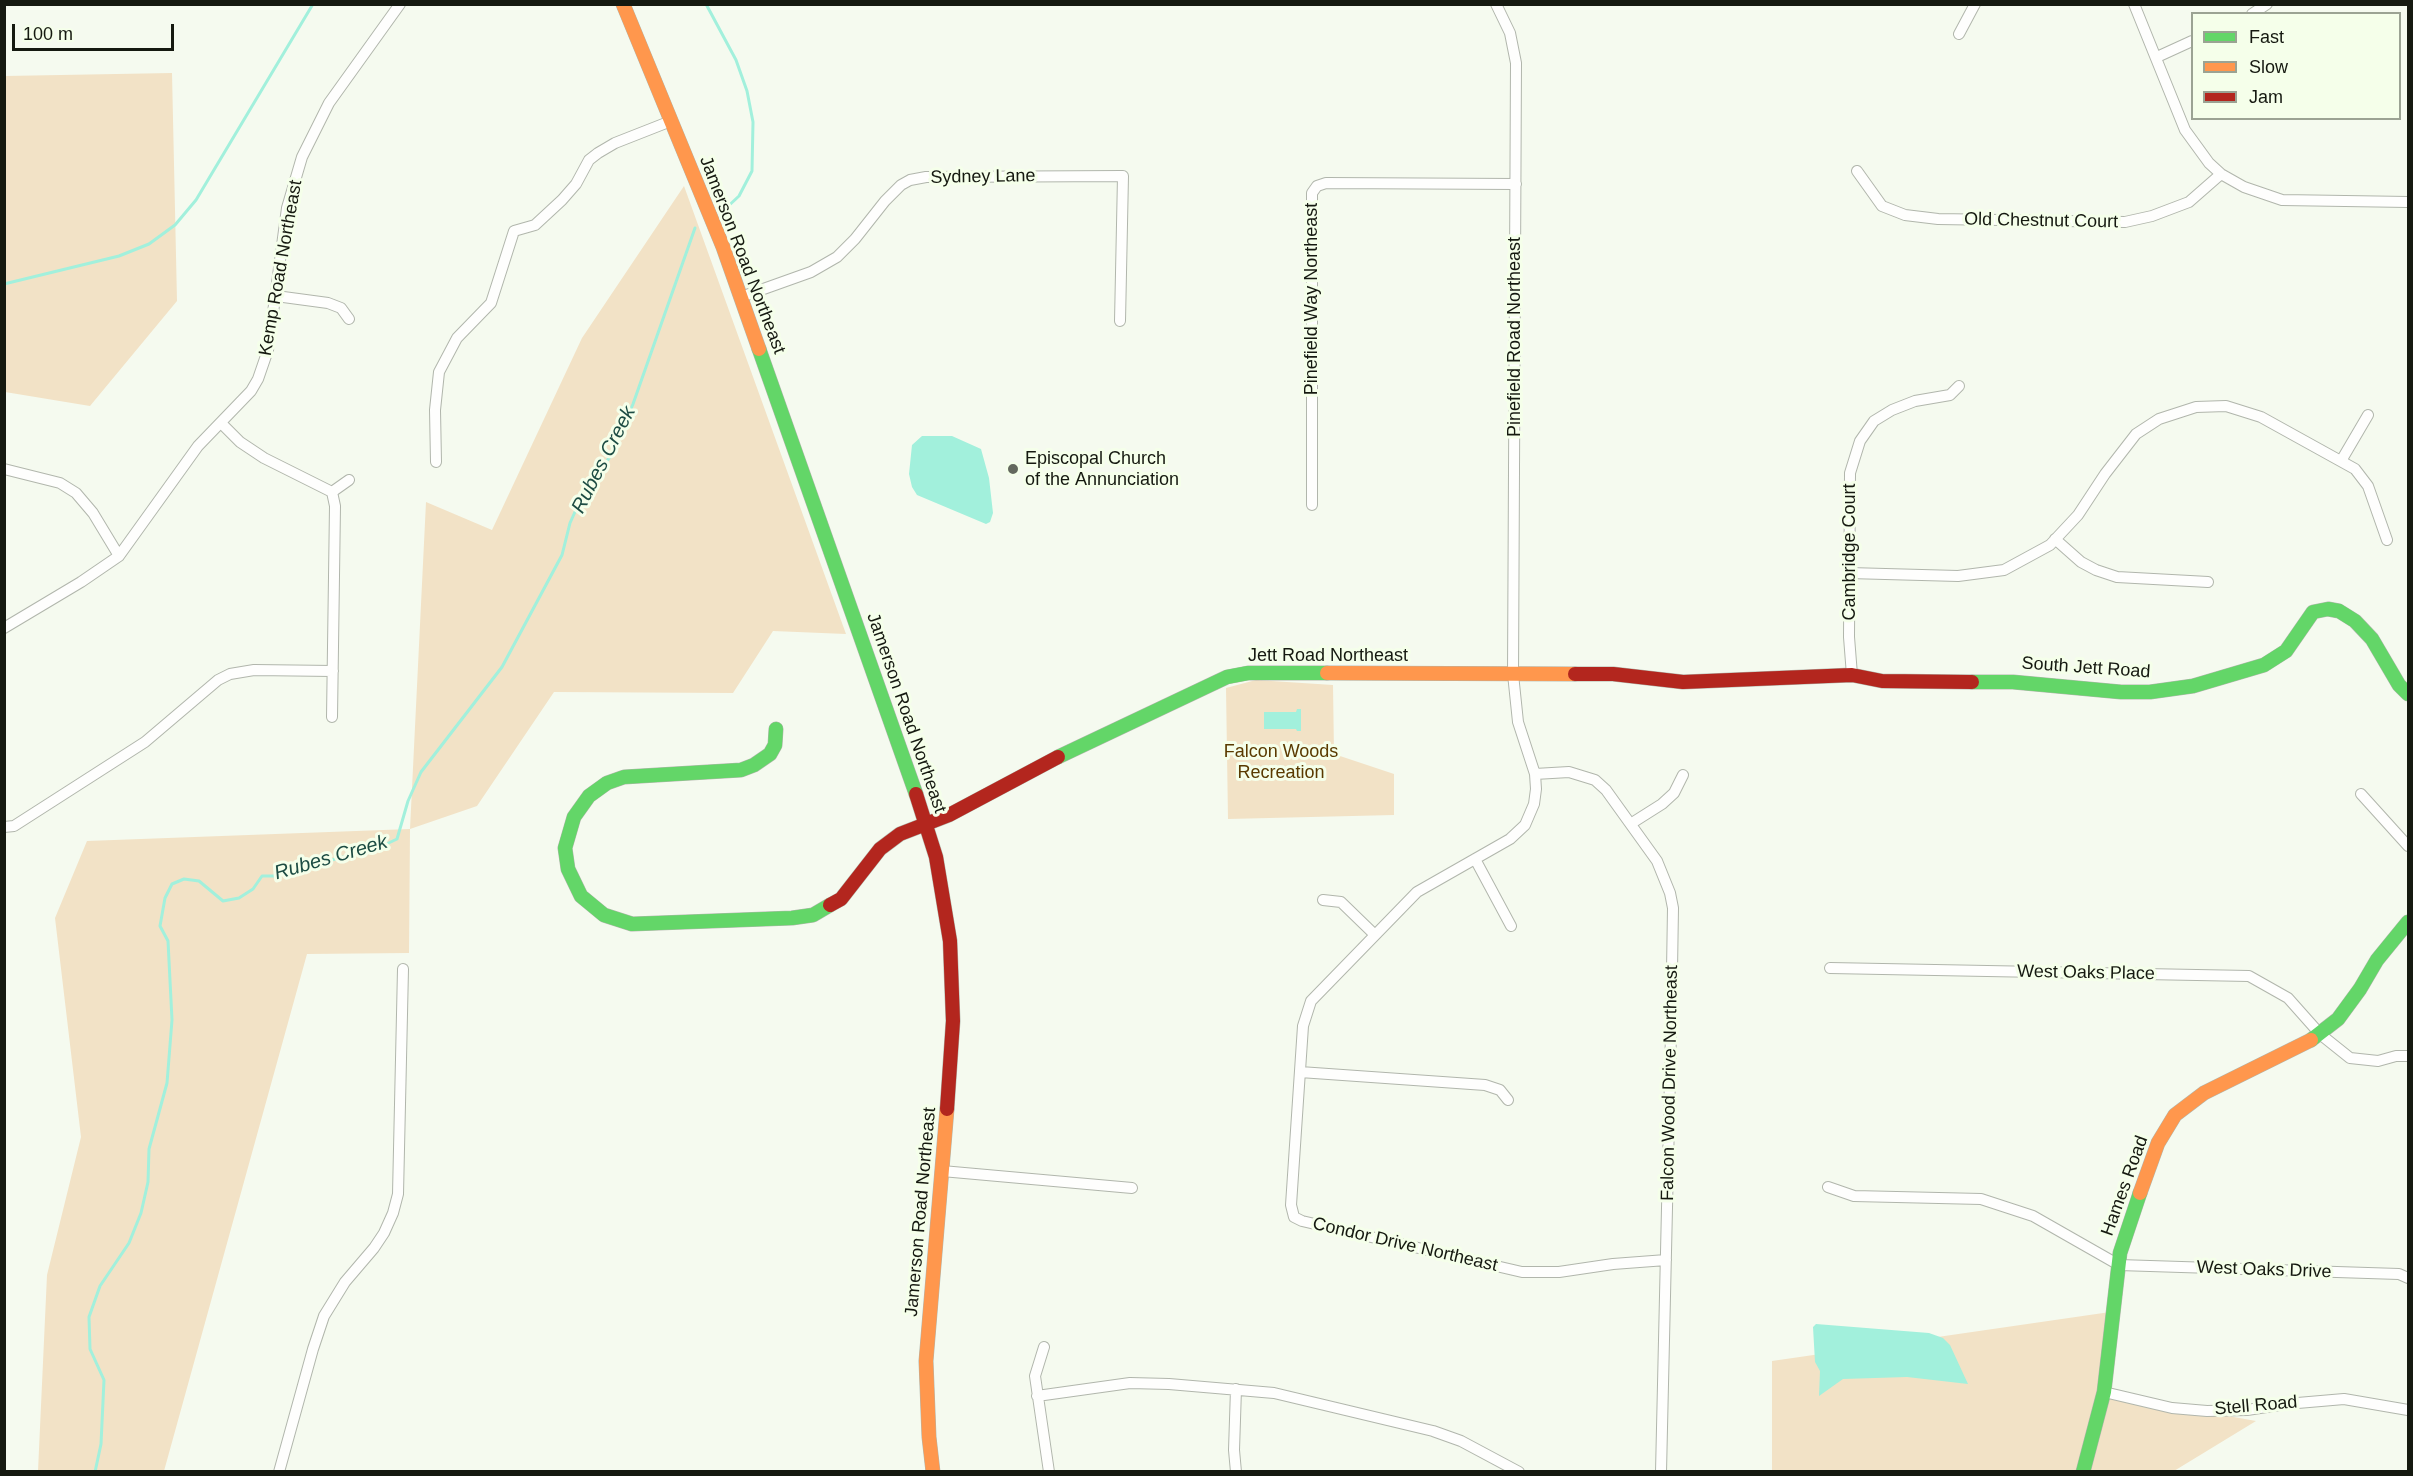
<!DOCTYPE html>
<style>
body{margin:0}
#map{position:relative;width:2413px;height:1476px;overflow:hidden;background:#f5faef;font-family:Helvetica,sans-serif}
canvas{display:block}
.frame{position:absolute;inset:0;border:6px solid #151910;pointer-events:none}
.legend{position:absolute;left:2191px;top:12px;width:210px;height:108px;box-sizing:border-box;background:#f5ffea;border:2px solid #9ba393;margin:0;padding:8px 10px;list-style:none;font-size:18px;color:#151910}
.legend li{display:flex;align-items:center;gap:12px;height:30px}
.legend b{width:30px;border:2px solid #9ba393}
.scale{position:absolute;left:12px;top:24px;width:162px;height:27px;box-sizing:border-box;border:3px solid #151910;border-top:0;padding-left:8px;font-size:18px;line-height:21px;white-space:nowrap;color:#151910;-webkit-text-stroke:4px #f5ffea;paint-order:stroke}
</style>
<div id="map">
<canvas width="2413" height="1476"></canvas>
<div class="frame"></div>
<ul class="legend">
<li><b style="height:8px;background:#63d668"></b>Fast</li>
<li><b style="height:8px;background:#ff974d"></b>Slow</li>
<li><b style="height:8px;background:#b3261e"></b>Jam</li>
</ul>
<div class="scale">100 m</div>
</div>
<script>
const c = document.querySelector('canvas').getContext('2d');
c.lineJoin = 'round';
function fillPath(path, color) { c.fillStyle = color; c.fill(path, 'evenodd'); }
const poly = rows => new Path2D(rows.map(r => 'M' + r).join(''));
function trace(path, color, width, dash) { c.strokeStyle = color; c.lineWidth = width; c.lineCap = dash ? 'butt' : 'round'; c.setLineDash(dash || []); c.stroke(path); }
function write(font, color, halo, rows, align = 'center') {
  c.font = font + ' Helvetica,sans-serif'; c.lineWidth = 6; c.setLineDash([]); c.textBaseline = 'middle'; c.strokeStyle = halo; c.fillStyle = color; for (const [text, x, y, turn = 0] of rows) {
    c.save(); c.translate(x, y); c.rotate((+turn || 0) * Math.PI / 180); c.textAlign = isNaN(turn) ? turn : align; if (halo) c.strokeText(text, 0, 0); c.fillText(text, 0, 0); c.restore();
  }
}
fillPath(poly([
 [172,73,177,301,90,406,5,392,5,76],
 [684,186,846,634,773,631,733,693,554,692,477,806,410,829,409,953,307,954,164,1471,38,1471,47,1275,81,1137,55,918,87,841,410,829,426,502,492,530,582,338],
 [1256,680,1333,685,1334,754,1394,774,1394,815,1228,819,1226,688],
 [2117,1311,2106,1394,2256,1421,2174,1471,1772,1471,1772,1361]
]), '#f2e2c6');
fillPath(poly([
 [922,436,952,436,981,449,989,478,993,513,990,522,986,524,917,495,912,487,909,474,912,445],
 [1297,709,1301,709,1301,731,1297,731,1296,729,1264,729,1264,712,1296,712],
 [1816,1324,1929,1333,1943,1338,1950,1345,1968,1384,1907,1377,1843,1379,1819,1396,1820,1371,1815,1362,1813,1327]
]), '#a2f0dc');
trace(poly([
 [706,4,736,60,747,91,753,122,752,171,739,196,723,211],
 [4,284,119,256,149,244,175,225,196,200,313,4],
 [95,1472,101,1444,104,1380,90,1349,89,1317,100,1286,129,1243,141,1213,148,1182,149,1149,167,1083,172,1020,168,941,160,926,165,898,172,884,184,879,199,881,223,901,239,898,253,889,262,876,275,876,295,869,376,849,397,839,408,801,421,772,502,667,562,555,570,523,583,494,612,454,633,404,695,228]
]), '#a2f0dc', 3);
const street = poly([
 [1496,4,1510,33,1516,63,1513,674,1518,722,1535,774,1536,789,1534,804,1525,825,1510,839,1417,892,1311,1001,1303,1026,1291,1205,1294,1217,1302,1221,1522,1272,1559,1272,1613,1264,1666,1260],
 [2134,4,2185,130,2209,163,2221,174,2244,187,2282,200,2408,202],
 [2252,14,2267,4],
 [1959,34,1975,4],
 [2157,57,2192,41],
 [1857,171,1882,206,1905,215,1938,219,2125,222,2152,216,2189,202,2221,174],
 [276,296,328,303,341,308,349,319],
 [741,297,811,272,837,257,855,239,885,201,901,185,910,180,926,177,1123,176,1120,321],
 [221,423,240,442,264,458,332,492,335,506,332,717],
 [2341,461,2368,415],
 [436,462,435,410,439,372,457,338,491,303,514,231,535,225,562,200,576,184,589,160,598,153,615,143,671,121],
 [4,469,60,483,76,493,93,513,119,556],
 [332,492,349,480],
 [1312,505,1312,193,1317,186,1326,183,1516,184],
 [2055,539,2081,562,2096,570,2117,577,2208,582],
 [1849,573,1958,576,2004,570,2050,545,2078,515,2105,474,2136,434,2159,419,2196,407,2226,406,2261,417,2355,469,2368,486,2387,540],
 [4,628,81,582,119,556,198,446,251,391,258,379,268,350,287,208,302,157,329,103,400,4],
 [1852,675,1849,637,1850,473,1860,441,1874,421,1892,410,1915,401,1950,395,1959,386],
 [1535,774,1569,772,1595,780,1606,790,1657,861,1670,893,1673,908,1671,1032,1661,1472],
 [2361,794,2408,846],
 [1632,823,1662,804,1674,793,1683,775],
 [4,827,14,826,145,742,218,680,230,674,254,670,333,671],
 [1475,859,1511,926],
 [1323,900,1341,902,1374,934],
 [1830,968,2249,976,2288,998,2320,1034,2350,1058,2378,1061,2396,1056,2408,1056],
 [1300,1072,1485,1085,1500,1090,1508,1100],
 [942,1171,1132,1188],
 [1828,1187,1854,1196,1981,1199,2033,1216,2119,1265,2399,1274,2408,1278],
 [1044,1347,1035,1376,1049,1472],
 [1236,1389,1234,1450,1236,1472],
 [2104,1392,2172,1408,2207,1411,2247,1410,2286,1404,2344,1399,2408,1410],
 [1037,1396,1130,1383,1169,1384,1274,1393,1433,1431,1461,1441,1519,1472],
 [279,1472,313,1349,324,1316,345,1282,374,1248,384,1233,393,1213,398,1194,403,969]
]);
const fast = poly([
 [759,349,916,794],
 [1972,682,2013,682,2121,692,2150,692,2193,686,2264,665,2286,651,2313,612,2328,609,2339,611,2355,621,2372,639,2399,685,2408,694],
 [776,729,775,745,770,754,754,765,741,770,624,777,607,783,589,796,574,817,565,848,568,869,581,896,604,915,632,924,792,918,813,915,830,905],
 [1058,757,1227,677,1248,673,1327,673],
 [2311,1040,2338,1019,2360,989,2377,960,2408,922],
 [2083,1472,2104,1392,2120,1253,2140,1193]
]);
const slow = poly([
 [623,4,723,247,759,349],
 [1327,673,1575,674],
 [2140,1193,2158,1143,2175,1115,2204,1093,2311,1040],
 [933,1472,929,1437,926,1361,947,1109]
]);
const jam = poly([
 [1575,674,1613,674,1683,682,1852,675,1882,681,1972,682],
 [916,794,936,857,950,941,953,1021,947,1109],
 [830,905,841,899,880,849,900,834,949,815,1058,757]
]);
trace(street, '#b1b6ac', 12);
trace(fast, '#b1b6ac', 15);
trace(slow, '#b1b6ac', 15);
trace(jam, '#b1b6ac', 15);
trace(street, '#fefefd', 10);
trace(fast, '#63d668', 14);
trace(slow, '#ff974d', 14);
trace(jam, '#b3261e', 14);
for (const [x, y, r, color] of [
 [1013,469,6,"#63685e"]
]) { const dot = new Path2D(); dot.arc(x, y, r, 0, 2 * Math.PI); c.fillStyle = color; c.fill(dot); trace(dot, '#f5ffea', 2); }
write('18px', '#151910', '#f5ffea', [
 ["Sydney Lane",983,177,-1],
 ["Old Chestnut Court",2041,221,1],
 ["Jamerson Road Northeast",742,255,69],
 ["Kemp Road Northeast",281,268,-80],
 ["Pinefield Way Northeast",1312,299,-90],
 ["Pinefield Road Northeast",1515,337,-90],
 ["Cambridge Court",1850,552,-90],
 ["Jett Road Northeast",1328,656],
 ["South Jett Road",2086,668,4],
 ["Jamerson Road Northeast",906,713,71],
 ["West Oaks Place",2086,973,1],
 ["Falcon Wood Drive Northeast",1670,1083,-89],
 ["Hames Road",2125,1186,-70],
 ["Jamerson Road Northeast",921,1212,-85],
 ["Condor Drive Northeast",1405,1245,13],
 ["West Oaks Drive",2264,1270,2],
 ["Stell Road",2256,1406,-5]
]);
write('18px', '#151910', '#f5ffea', [
 ["Episcopal Church",1025,459],
 ["of the Annunciation",1025,480]
], 'left');
write('18px', '#5a3a00', '#f5ffea', [
 ["Falcon Woods",1281,752],
 ["Recreation",1281,773]
]);
write('italic 20px', '#1d4c43', '#f5ffea', [
 ["Rubes Creek",604,460,-63],
 ["Rubes Creek",331,858,-16]
]);
</script>
